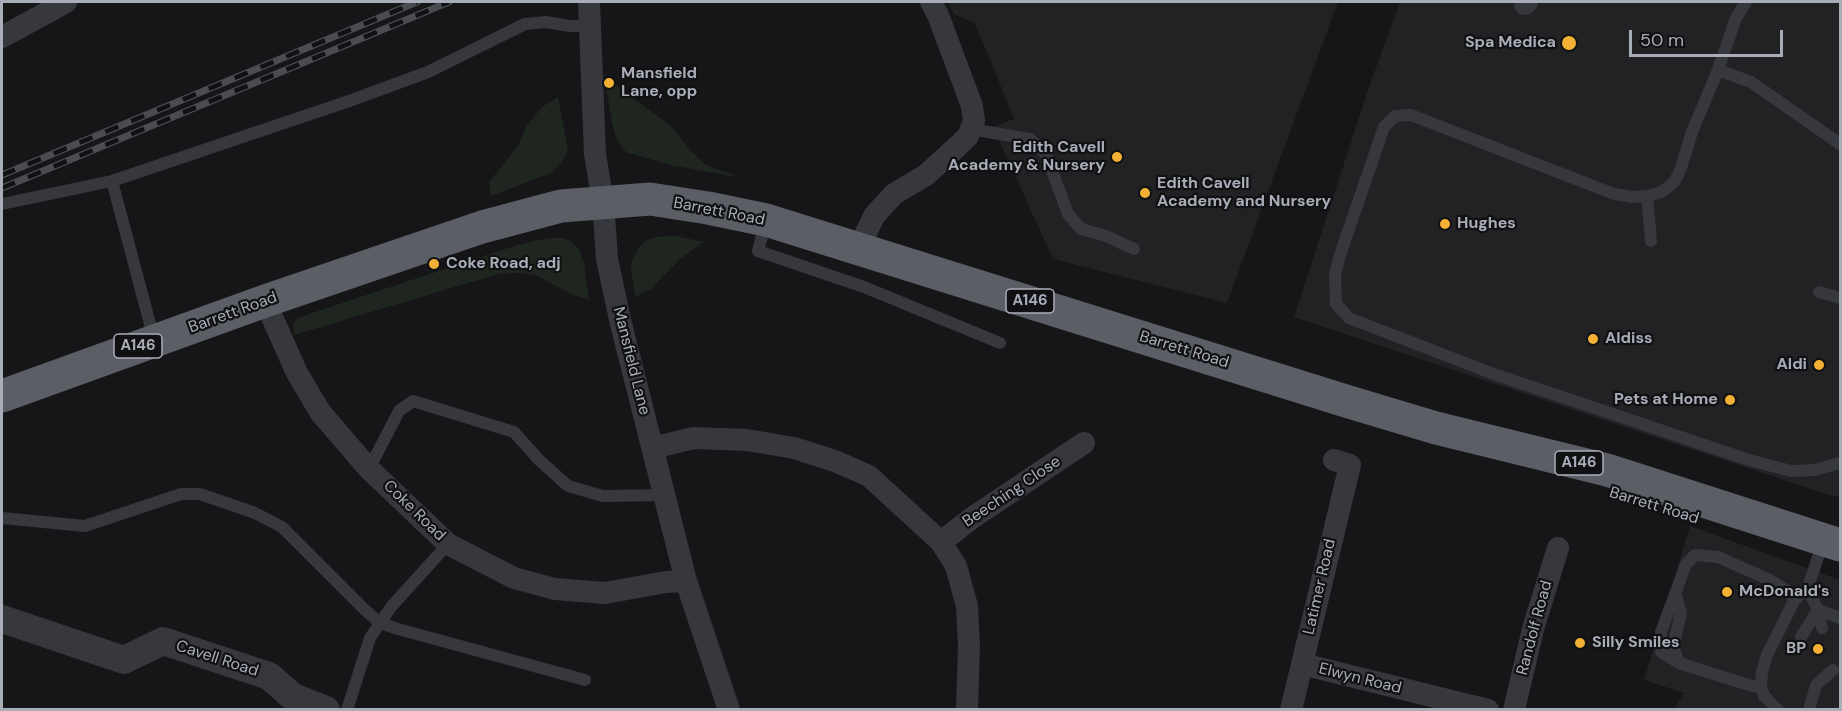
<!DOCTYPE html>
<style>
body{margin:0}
#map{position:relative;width:1842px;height:711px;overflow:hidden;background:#161618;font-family:"DM Sans",sans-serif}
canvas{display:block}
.frame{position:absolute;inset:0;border:3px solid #a8adb8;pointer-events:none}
.scale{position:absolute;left:1629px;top:30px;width:154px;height:27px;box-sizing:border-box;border:3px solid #a8adb8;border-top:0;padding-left:8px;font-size:18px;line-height:21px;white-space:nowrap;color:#a8adb8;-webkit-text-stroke:4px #111113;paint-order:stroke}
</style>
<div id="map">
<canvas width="1842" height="711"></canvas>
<div class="frame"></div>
<div class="scale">50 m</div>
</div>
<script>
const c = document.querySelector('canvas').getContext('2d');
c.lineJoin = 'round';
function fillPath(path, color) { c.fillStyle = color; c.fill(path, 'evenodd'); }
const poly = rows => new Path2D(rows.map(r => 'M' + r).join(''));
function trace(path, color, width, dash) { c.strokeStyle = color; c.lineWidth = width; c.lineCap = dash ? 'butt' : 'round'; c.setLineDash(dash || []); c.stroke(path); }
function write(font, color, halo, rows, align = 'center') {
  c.font = font + ' "DM Sans",sans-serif'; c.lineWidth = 4.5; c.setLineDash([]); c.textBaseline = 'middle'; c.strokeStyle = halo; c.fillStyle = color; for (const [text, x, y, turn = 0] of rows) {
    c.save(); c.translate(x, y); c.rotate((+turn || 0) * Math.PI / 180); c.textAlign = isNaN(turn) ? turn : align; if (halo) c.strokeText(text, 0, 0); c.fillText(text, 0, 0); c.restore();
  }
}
fillPath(poly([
 [948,2,1338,2,1227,303,1053,259,993,127,1014,119,980,35,974,23,954,14],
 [1400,2,1840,2,1840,496,1829,495,1294,317,1369,87],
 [1690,526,1840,580,1840,709,1674,709,1684,693,1644,680]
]), '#222225');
fillPath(poly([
 [612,81,625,92,672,127,689,149,706,165,742,178,670,165,626,152,617,141,612,122,605,81],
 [558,97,568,150,562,162,551,173,491,196,489,182,518,146,526,127,542,107],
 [675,236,704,242,680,259,651,289,635,297,631,270,632,260,640,246,645,241,656,237],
 [549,238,563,238,572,242,579,250,584,263,589,300,571,294,536,275,516,273,498,274,294,335,293,324,298,318,306,315,517,245]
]), '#1e261f');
trace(poly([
 [1746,2,1736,18,1718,70,1692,132,1681,168,1675,181,1662,192,1647,196,1633,197,1614,194,1411,115,1395,116,1384,127,1340,255,1335,275,1336,304,1349,318,1491,373,1749,460,1791,471,1815,470,1840,463],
 [1718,70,1751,82,1840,144],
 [970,129,1030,139,1046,154,1068,214,1081,229,1106,236,1134,249],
 [112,181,154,339],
 [1647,196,1651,241],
 [2,204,112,181,352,100,428,72,525,24,546,22,570,26,590,26],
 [766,221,758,251,864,287,1000,343],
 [1819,292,1840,298],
 [369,469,399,411,413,401,514,432,539,460,568,486,603,496,664,495],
 [2,518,85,526,181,494,200,494,255,513,282,527,365,610,380,623,398,629,585,680],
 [1808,587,1811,596,1818,610,1822,628],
 [1676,596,1681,613,1673,646,1679,663],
 [1818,610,1840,618],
 [1801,637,1818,610],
 [1761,687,1752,686,1704,671,1679,663,1661,652,1661,632,1686,564,1695,555,1718,557,1770,580,1788,591,1794,601],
 [347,710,370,638,391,607,448,544],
 [1778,710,1764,696,1761,687,1762,672,1767,655,1794,601,1808,587,1818,557],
 [1809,710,1816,685,1833,670]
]), '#37383d', 12);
trace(poly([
 [589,2,595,154,603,202,607,259,621,324,686,581,729,710],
 [1525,4,1527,2],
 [2,37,66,2],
 [859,248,874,216,894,194,926,175,959,145,968,136,974,121,972,106,938,15,931,2],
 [265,301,296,371,320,412,369,469,448,544,514,578,555,589,605,593,666,582,686,581],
 [653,448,693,438,747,440,794,448,835,461,869,476,941,542,956,566,967,606,969,646,967,710],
 [941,542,972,518,1084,443],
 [1302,664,1488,710],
 [1291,710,1350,465,1334,460],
 [1514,710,1533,629,1558,548]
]), '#37383d', 22);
trace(poly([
 [2,619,124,660,163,641,269,676,293,697,326,710]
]), '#37383d', 28);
trace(poly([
 [2,396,265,301,482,227,561,206,650,199,708,208,766,220,1349,402,1436,428,1607,470,1840,545]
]), '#5b5e65', 33);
const rail = poly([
 [2,175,417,2],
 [2,188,449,2]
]);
trace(rail, '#4a4c52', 7);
trace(rail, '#111113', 4.5, [14]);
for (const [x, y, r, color] of [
 [1569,43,8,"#f2b134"],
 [609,83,6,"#f2b134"],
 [1117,157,6,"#f2b134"],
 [1145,193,6,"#f2b134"],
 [1445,224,6,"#f2b134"],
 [434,264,6,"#f2b134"],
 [1593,339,6,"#f2b134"],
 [1819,365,6,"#f2b134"],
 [1730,400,6,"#f2b134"],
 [1727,592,6,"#f2b134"],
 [1580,643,6,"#f2b134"],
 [1818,649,6,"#f2b134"]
]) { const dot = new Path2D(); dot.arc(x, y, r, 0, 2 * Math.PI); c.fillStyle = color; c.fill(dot); trace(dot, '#111113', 2); }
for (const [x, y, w] of [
 [1030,301,48],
 [138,346,48],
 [1579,463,48]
]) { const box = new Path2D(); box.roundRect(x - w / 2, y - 12, w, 24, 4.5); c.fillStyle = '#111113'; c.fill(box); trace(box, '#a8adb8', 1.5); }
write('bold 15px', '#a8adb8', null, [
 ["A146",1030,301],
 ["A146",138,346],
 ["A146",1579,463]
]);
write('bold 16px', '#a8adb8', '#111113', [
 ["Spa Medica",1556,43,"right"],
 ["Mansfield",621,74],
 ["Lane, opp",621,92],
 ["Edith Cavell",1105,148,"right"],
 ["Academy & Nursery",1105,166,"right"],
 ["Edith Cavell",1157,184],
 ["Academy and Nursery",1157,202],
 ["Hughes",1457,224],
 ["Coke Road, adj",446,264],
 ["Aldiss",1605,339],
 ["Aldi",1807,365,"right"],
 ["Pets at Home",1718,400,"right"],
 ["McDonald's",1739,592],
 ["Silly Smiles",1592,643],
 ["BP",1806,649,"right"]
], 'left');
write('16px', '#a8adb8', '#111113', [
 ["Barrett Road",719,212,11],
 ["Barrett Road",233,313,-20],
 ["Barrett Road",1184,350,17],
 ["Mansfield Lane",631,361,76],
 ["Beeching Close",1012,492,-34],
 ["Barrett Road",1654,506,17],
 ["Coke Road",414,511,44],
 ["Latimer Road",1320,587,-77],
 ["Randolf Road",1535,628,-75],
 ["Cavell Road",217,659,18],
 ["Elwyn Road",1360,679,14]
]);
</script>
